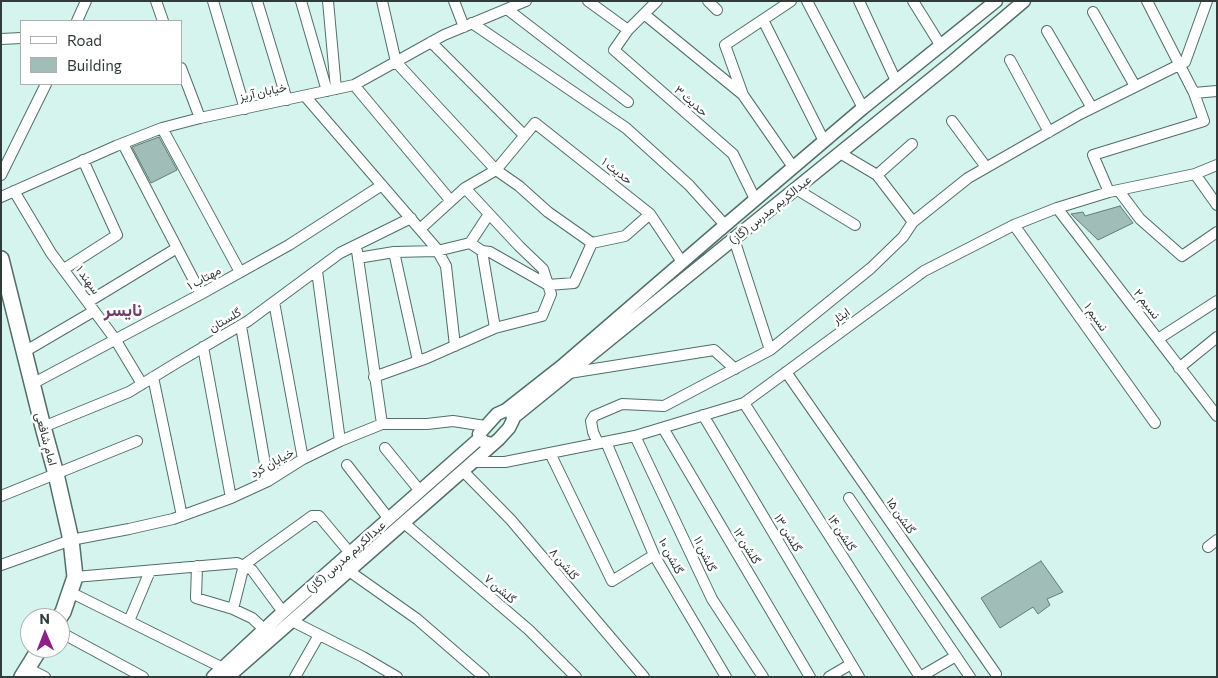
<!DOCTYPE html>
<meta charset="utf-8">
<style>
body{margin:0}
#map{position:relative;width:1218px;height:678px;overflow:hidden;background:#d5f4ee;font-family:Commissioner,sans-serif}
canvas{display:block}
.frame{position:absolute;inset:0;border:2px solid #303c3a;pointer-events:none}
.legend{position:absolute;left:20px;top:20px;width:162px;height:65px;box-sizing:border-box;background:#fff;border:1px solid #acb1b0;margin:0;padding:6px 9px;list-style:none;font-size:15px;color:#303c3a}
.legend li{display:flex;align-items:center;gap:10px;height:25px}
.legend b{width:25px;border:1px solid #acb1b0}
.north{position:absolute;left:20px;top:608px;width:50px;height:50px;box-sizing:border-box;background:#fff;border:1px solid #acb1b0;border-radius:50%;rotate:359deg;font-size:14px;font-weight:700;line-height:20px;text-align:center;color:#303c3a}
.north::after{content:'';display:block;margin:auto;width:18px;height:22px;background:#8e2184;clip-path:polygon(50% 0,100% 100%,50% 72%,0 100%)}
</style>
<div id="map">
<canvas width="1218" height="678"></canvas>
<div class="frame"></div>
<ul class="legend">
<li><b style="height:6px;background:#fff"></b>Road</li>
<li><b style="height:14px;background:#a0bdb7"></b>Building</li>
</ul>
<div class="north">N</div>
</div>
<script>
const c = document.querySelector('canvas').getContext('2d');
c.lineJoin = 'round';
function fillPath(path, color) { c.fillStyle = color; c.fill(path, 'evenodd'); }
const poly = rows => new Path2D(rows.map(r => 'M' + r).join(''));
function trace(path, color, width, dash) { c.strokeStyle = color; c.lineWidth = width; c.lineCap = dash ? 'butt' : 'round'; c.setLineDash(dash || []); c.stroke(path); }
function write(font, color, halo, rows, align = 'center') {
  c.font = font + ' Commissioner,Vazirmatn,sans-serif'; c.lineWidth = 5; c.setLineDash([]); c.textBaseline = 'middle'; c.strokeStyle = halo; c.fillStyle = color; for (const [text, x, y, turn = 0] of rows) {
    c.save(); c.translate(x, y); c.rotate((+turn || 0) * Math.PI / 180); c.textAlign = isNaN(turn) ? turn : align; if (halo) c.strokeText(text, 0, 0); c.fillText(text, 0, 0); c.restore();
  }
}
const building = poly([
 [159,137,177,170,151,183,132,147,159,137],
 [1120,206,1133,223,1098,240,1071,214,1083,212,1085,216,1120,206],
 [1041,561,1063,592,1047,599,1050,605,1038,614,1033,607,1000,628,981,598,1041,561]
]);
fillPath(building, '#a0bdb7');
trace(building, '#607c76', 1);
const minor = poly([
 [156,1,163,21],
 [213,1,245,109],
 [257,1,287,100],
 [301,1,327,91],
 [328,1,336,89],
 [382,1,396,62,496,170,519,186,548,212,592,243],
 [454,1,464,27],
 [588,1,628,30],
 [657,1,628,30,614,50,733,154,755,199],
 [708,1,717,10],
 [791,1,725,45,743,95,793,167],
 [807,1,863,108],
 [859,1,896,81],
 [913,1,941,46],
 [1147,1,1194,93,1217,91],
 [507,9,628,102],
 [1093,12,1135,86],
 [644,14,742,94],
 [763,20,824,141],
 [77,21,86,1],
 [472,23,626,128,689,185,725,225],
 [1047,31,1092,108],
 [1,39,21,38],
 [431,42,524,135],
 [1010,60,1049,132],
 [181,68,200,118],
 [354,85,451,201],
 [305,96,436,248,446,266,455,346],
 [952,121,986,167],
 [162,128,240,272],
 [123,144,201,294],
 [840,153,877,175,913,222],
 [1195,174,1217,205],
 [1,175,46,84],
 [877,175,912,144],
 [796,189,855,225],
 [14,191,51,253,115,339,142,384],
 [1119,191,1140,219,1182,256,1217,232],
 [1109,192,1093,155,1204,121,1194,93],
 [1,197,116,146,162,128,200,118,354,85,444,35,526,1],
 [1057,208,1217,416],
 [1014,225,1155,423],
 [420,229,465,188,496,170,535,123,650,214,682,262],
 [734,239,770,350],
 [470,243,489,214],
 [592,243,625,236,650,214],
 [357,251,382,424],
 [482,251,495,328],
 [394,252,418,361],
 [358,258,394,252,437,251,470,243,482,251,490,252,548,285],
 [64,269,117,235,83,160],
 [317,271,340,441],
 [548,285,574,283,592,243],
 [88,302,177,248],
 [274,302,303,459],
 [241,326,268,481],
 [1158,339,1217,301],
 [203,347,231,498],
 [24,352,94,311],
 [1179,368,1217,337],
 [786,372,996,674],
 [569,373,714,350,735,369],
 [153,377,182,516],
 [374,377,427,358,495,328,542,316,551,294,543,269,519,246,465,188],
 [32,384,201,294,289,245,382,185],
 [744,403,920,677],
 [703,415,859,677],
 [43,427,129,392,178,362,248,321,340,253,411,218],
 [663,428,810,677],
 [635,436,712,599,763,677],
 [606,442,654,555,726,677],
 [598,443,593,432,591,421,594,416,622,404,664,406,770,350,871,268,903,237,913,222,968,178,1080,114,1185,62,1207,1],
 [385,448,420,491],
 [550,453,612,581,654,555],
 [473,462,505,462,635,436,744,403,924,271,1014,225,1057,208,1109,192,1195,174,1217,165],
 [347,465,389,519],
 [463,471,511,520,644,677],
 [1,496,137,441],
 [849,498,970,677],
 [404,523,529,630,576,677],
 [1208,547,1217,540],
 [1,565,71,540,129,529,173,519,231,498,268,481,303,459,340,441,382,424,427,424,453,421,485,426],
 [197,566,196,598,233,609,252,618,265,630],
 [349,571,417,619,484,677],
 [75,577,237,563,252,570,283,612],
 [70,592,223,668],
 [233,609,244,565,312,516,319,516,350,553],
 [129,621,150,571],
 [292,621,363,657,397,677],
 [60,632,143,677],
 [27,668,45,677],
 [295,677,319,635],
 [829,677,851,664],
 [920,677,956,656]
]);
const tertiary = poly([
 [506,410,562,366,716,233,863,108,996,1],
 [514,417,952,62,1024,1],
 [213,677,283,612,480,438],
 [228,677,499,439,509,428,513,420,512,413,509,411,506,410,497,414,479,434,480,438,484,442,492,444]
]);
const secondary = poly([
 [1,259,43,427,56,474,71,540,75,577,63,612,59,618],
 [22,677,40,648]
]);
trace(minor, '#536e69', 12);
trace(tertiary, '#536e69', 15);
trace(secondary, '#536e69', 18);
trace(minor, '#fff', 10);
trace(tertiary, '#fff', 12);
trace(secondary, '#fff', 15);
write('12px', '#303c3a', '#fff', [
 ["خیابان آریز",263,92,-12],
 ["حدیث ۳",691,101,41],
 ["حدیث ۱",617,171,38],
 ["عبدالکریم مدرس (گاز)",770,210,-39],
 ["مهتاب ۱",204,278,-29],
 ["سهند ۱",88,280,54],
 ["نسیم ۲",1147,304,52],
 ["ایثار",841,316,-36],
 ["نسیم ۱",1096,317,55],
 ["گلستان",225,320,-30],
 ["امام شافعی",46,439,75],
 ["خیابان کرد",272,463,-29],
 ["گلشن ۱۵",901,516,55],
 ["گلشن ۱۳",788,533,59],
 ["گلشن ۱۴",842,533,57],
 ["گلشن ۱۲",747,546,59],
 ["گلشن ۱۱",705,554,65],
 ["گلشن ۱۰",671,556,62],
 ["عبدالکریم مدرس (گاز)",346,557,-42],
 ["گلشن ۸",564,564,50],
 ["گلشن ۷",500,589,41]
]);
write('bold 18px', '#713b6a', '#fff', [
 ["نایسر",123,310]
]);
</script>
